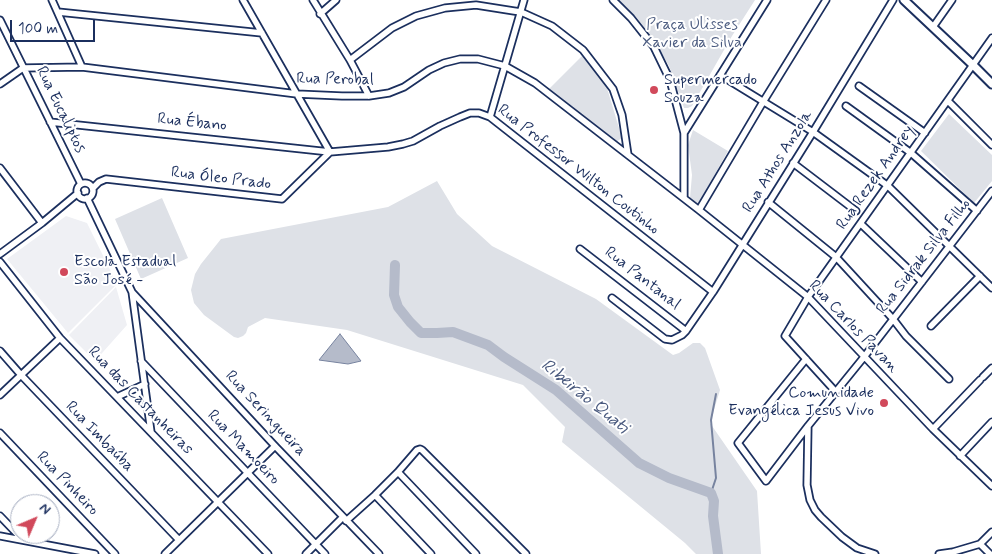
<!DOCTYPE html>
<meta charset="utf-8">
<style>
body{margin:0}
#map{position:relative;width:992px;height:554px;overflow:hidden;background:#fff;font-family:Mynerve,sans-serif}
canvas{display:block}
.north{position:absolute;left:10px;top:494px;width:50px;height:50px;box-sizing:border-box;background:#fff;border:1px solid #a4acbf;border-radius:50%;rotate:45deg;font-size:14px;font-weight:700;line-height:20px;text-align:center;color:#1b2f5e}
.north::after{content:'';display:block;margin:auto;width:18px;height:22px;background:#d1495b;clip-path:polygon(50% 0,100% 100%,50% 72%,0 100%)}
.scale{position:absolute;left:10px;top:20px;width:85px;height:22px;box-sizing:border-box;border:2px solid #1b2f5e;border-top:0;padding-left:6px;font-size:15px;line-height:18px;white-space:nowrap;color:#1b2f5e;-webkit-text-stroke:4px #fff;paint-order:stroke}
</style>
<div id="map">
<canvas width="992" height="554"></canvas>
<div class="north">N</div>
<div class="scale">100 m</div>
</div>
<script>
const c = document.querySelector('canvas').getContext('2d');
c.lineJoin = 'round';
function fillPath(path, color) { c.fillStyle = color; c.fill(path, 'evenodd'); }
const poly = rows => new Path2D(rows.map(r => 'M' + r).join(''));
function trace(path, color, width, dash) { c.strokeStyle = color; c.lineWidth = width; c.lineCap = dash ? 'butt' : 'round'; c.setLineDash(dash || []); c.stroke(path); }
function write(font, color, halo, rows, align = 'center') {
  c.font = font + ' Mynerve,sans-serif'; c.lineWidth = 4; c.setLineDash([]); c.textBaseline = 'middle'; c.strokeStyle = halo; c.fillStyle = color; for (const [text, x, y, turn = 0] of rows) {
    c.save(); c.translate(x, y); c.rotate((+turn || 0) * Math.PI / 180); c.textAlign = isNaN(turn) ? turn : align; if (halo) c.strokeText(text, 0, 0); c.fillText(text, 0, 0); c.restore();
  }
}
fillPath(poly([
 [66,216,87,223,117,284,68,333,7,259],
 [116,287,127,325,95,361,69,335]
]), '#eff0f4');
fillPath(poly([
 [619,0,755,0,732,36,692,106,688,108,684,108,669,66,652,37,637,18],
 [582,56,607,88,622,138,616,142,549,89],
 [949,114,992,155,992,181,974,203,921,151],
 [693,130,728,151,698,204,690,198,692,175,688,145],
 [437,181,457,214,492,246,596,299,673,355,679,353,693,343,700,343,705,348,720,390,710,423,757,491,761,554,696,554,685,543,562,442,565,427,523,385,347,330,265,318,248,327,246,333,243,336,238,338,234,337,204,315,194,303,191,290,195,274,201,264,221,239,388,207],
 [162,198,188,258,141,279,115,219]
]), '#dee1e7');
const water = poly([
 [340,334,361,361,348,364,319,360,340,334]
]);
fillPath(water, '#b5bbca');
trace(water, '#77839f', 1);
trace(poly([
 [711,493,716,478,711,420,716,394]
]), '#77839f', 2);
trace(poly([
 [395,265,394,295,398,307,410,322,421,333,437,333,453,332,488,345,504,357,556,390,639,463,669,478,711,493,714,501,713,516,718,554]
]), '#b5bbca', 10);
const minor = poly([
 [52,0,82,67],
 [243,0,330,152],
 [313,0,350,60,369,96],
 [613,0,631,18,654,47,670,80,684,133,684,198],
 [58,12,262,33],
 [320,14,336,0],
 [0,20,81,184],
 [933,27,952,0],
 [350,60,392,28,416,16,445,8,476,5,514,11,521,12,552,26,583,50,613,89,622,115,628,155],
 [720,75,813,132,888,186,992,288],
 [0,84,23,68,82,67,297,94,342,96,369,96,389,93,404,87,429,70,444,63,460,59,478,59,505,66,535,83,699,210,808,297,933,429,992,486],
 [859,86,925,133],
 [948,101,992,145],
 [846,106,911,153,977,211],
 [490,117,524,0],
 [50,122,330,152,388,147,403,144,413,141,440,126,460,117,470,113,479,113,490,117,713,292],
 [684,133,767,0],
 [793,163,856,211],
 [0,168,42,223],
 '77 191a8 8 0 1 1 16 0a8 8 0 1 1-16 0Z',
 [93,188,99,182,106,179,282,199,330,152],
 [87,198,132,292,151,432],
 [768,202,836,257,893,319,906,336,949,379],
 [699,210,763,102,826,0],
 [861,224,922,282],
 [580,249,686,331],
 [0,254,42,223,78,193],
 [0,262,60,338,268,554],
 [132,292,275,446,379,554],
 [612,298,665,339,672,340,682,335,686,331,713,292,813,132,893,0],
 [931,326,980,276],
 [0,351,21,375,179,540],
 [806,359,738,443,766,481,808,426,864,357,992,191],
 [141,361,325,554],
 [983,377,992,368],
 [835,391,785,336,808,297,992,38],
 [0,395,60,338],
 [117,397,145,384],
 [808,426,807,485,810,500,815,510,821,517,842,537,857,548,875,554],
 [933,429,980,380],
 [0,433,115,554],
 [960,456,992,422],
 [398,472,476,554],
 [375,495,431,554],
 [0,516,23,540],
 [346,521,375,495,398,472,417,450,420,449,422,450,526,554],
 [0,536,95,554],
 [980,544,990,554],
 [165,554,275,446],
 [306,554,343,517],
 [939,554,953,552,980,544,992,532]
]);
const tertiary = poly([
 [904,0,973,65,992,84]
]);
trace(minor, '#1b2f5e', 9);
trace(tertiary, '#1b2f5e', 11);
trace(minor, '#fff', 5.5);
trace(tertiary, '#fff', 7);
for (const [x, y, r, color] of [
 [654,90,5,"#d1495b"],
 [64,272,5,"#d1495b"],
 [884,403,5,"#d1495b"]
]) { const dot = new Path2D(); dot.arc(x, y, r, 0, 2 * Math.PI); c.fillStyle = color; c.fill(dot); trace(dot, '#fff', 2); }
write('16px', '#4c5c80', '#fff', [
 ["Praça Ulisses",692,26],
 ["Xavier da Silva",692,44]
]);
write('16px', '#1b2f5e', '#fff', [
 ["Rua Perobal",335,80,1],
 ["Rua Eucaliptos",60,110,64],
 ["Rua Ébano",192,123,6],
 ["Rua Athos Anzola",778,162,-58],
 ["Rua Professor Wilton Coutinho",578,170,38],
 ["Rua Rezek Andrey",876,178,-55],
 ["Rua Óleo Prado",221,179,7],
 ["Rua Sidrak Silva Filho",924,257,-52],
 ["Rua Pantanal",642,279,38],
 ["Rua Carlos Pavan",853,327,46],
 ["Rua das Castanheiras",140,401,46],
 ["Rua Seringueira",265,414,47],
 ["Rua Imbaúba",99,437,46],
 ["Rua Mamoeiro",243,448,46],
 ["Rua Pinheiro",67,484,46]
]);
write('16px', '#1b2f5e', '#fff', [
 ["Supermercado",664,81],
 ["Souza",664,99],
 ["Escola Estadual",74,263],
 ["São José -",74,281],
 ["Comunidade",874,394,"right"],
 ["Evangélica Jesus Vivo",874,412,"right"]
], 'left');
write('italic 18px', '#49597e', '#fff', [
 ["Ribeirão Quati",584,397,39]
]);
</script>
